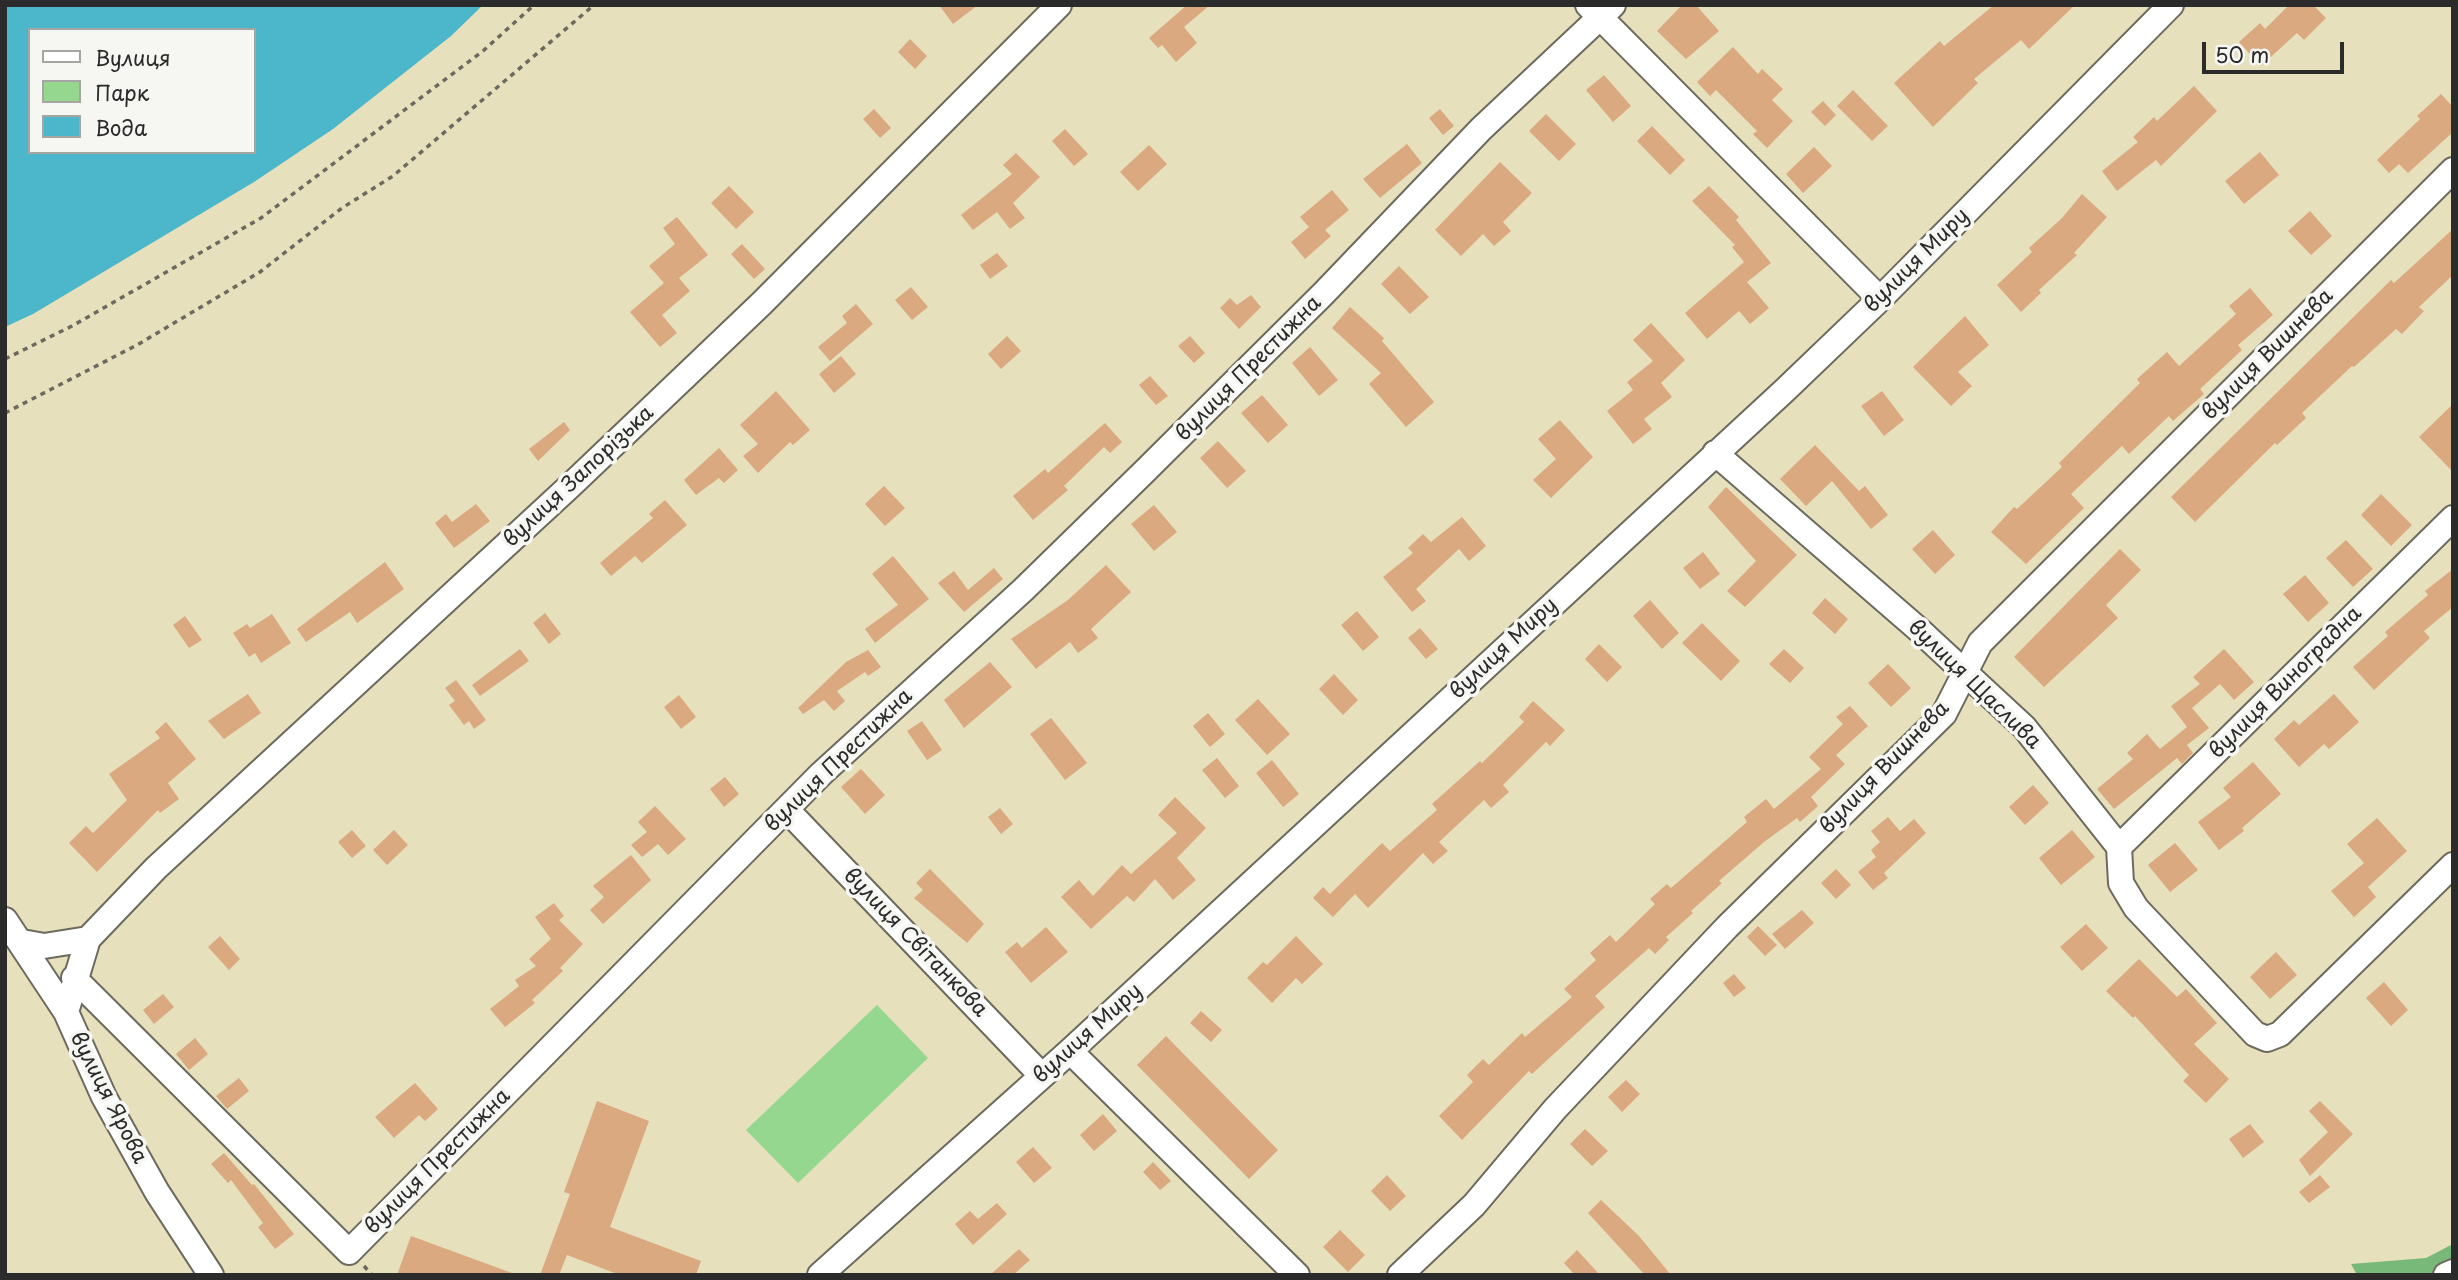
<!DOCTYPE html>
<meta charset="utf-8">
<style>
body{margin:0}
#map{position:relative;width:2458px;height:1280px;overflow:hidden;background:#e6e0bc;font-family:"Playpen Sans",sans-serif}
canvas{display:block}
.frame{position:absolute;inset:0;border:7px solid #2b2b2b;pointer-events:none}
.legend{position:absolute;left:28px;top:28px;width:228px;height:126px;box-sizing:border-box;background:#f6f6f2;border:2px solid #a5a5a2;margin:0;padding:9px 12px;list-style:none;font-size:21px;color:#2b2b2b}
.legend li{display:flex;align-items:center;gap:14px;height:35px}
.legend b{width:35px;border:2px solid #a5a5a2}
.scale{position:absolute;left:2202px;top:42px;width:142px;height:32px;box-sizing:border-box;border:4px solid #2b2b2b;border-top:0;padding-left:9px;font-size:21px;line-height:24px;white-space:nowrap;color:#2b2b2b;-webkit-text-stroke:5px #f6f6f2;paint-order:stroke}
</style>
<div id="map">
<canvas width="2458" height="1280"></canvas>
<div class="frame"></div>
<ul class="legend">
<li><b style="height:9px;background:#fff"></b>Вулиця</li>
<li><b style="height:19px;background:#95d78e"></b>Парк</li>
<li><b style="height:19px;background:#4cb6ca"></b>Вода</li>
</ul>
<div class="scale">50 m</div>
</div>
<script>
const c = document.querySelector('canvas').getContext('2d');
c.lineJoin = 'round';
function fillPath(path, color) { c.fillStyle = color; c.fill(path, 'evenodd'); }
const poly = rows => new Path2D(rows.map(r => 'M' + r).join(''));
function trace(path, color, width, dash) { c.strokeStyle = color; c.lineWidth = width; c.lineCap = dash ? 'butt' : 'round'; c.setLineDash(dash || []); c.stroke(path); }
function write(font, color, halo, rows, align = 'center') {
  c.font = font + ' "Playpen Sans",sans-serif'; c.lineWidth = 7; c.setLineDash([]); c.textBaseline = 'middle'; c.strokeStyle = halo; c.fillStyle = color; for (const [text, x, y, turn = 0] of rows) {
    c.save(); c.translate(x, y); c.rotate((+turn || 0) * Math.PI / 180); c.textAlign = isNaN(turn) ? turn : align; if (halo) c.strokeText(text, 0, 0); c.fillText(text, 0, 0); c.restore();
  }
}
fillPath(poly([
 [877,1005,928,1058,798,1183,746,1130]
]), '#95d78e');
fillPath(poly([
 [2453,1244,2453,1275,2357,1275,2351,1264,2426,1258]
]), '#78b879');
fillPath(poly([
 [5,5,483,5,451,36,333,129,254,182,33,314,5,327],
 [30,30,254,30,254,152,30,152]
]), '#4cb6ca');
fillPath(poly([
 [939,5,978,5,953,24],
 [1187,5,1210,5,1184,27,1197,43,1176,62,1162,45,1158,48,1149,38],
 [1682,5,1696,5,1719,31,1686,59,1657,31],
 [1994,5,2075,5,2029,49,2021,40,1974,79,1978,83,1933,127,1894,83,1940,41,1944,46],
 [2289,5,2313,5,2326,18,2304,40,2297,33,2261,66,2239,42,2260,23,2265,29],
 [910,39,927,56,915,69,898,52],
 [1733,47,1758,74,1762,69,1783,89,1772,100,1793,121,1767,148,1753,134,1757,131,1716,90,1710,96,1697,82],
 [1604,75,1631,106,1613,122,1586,90],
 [2194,86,2217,111,2161,166,2156,160,2117,191,2102,171,2138,142,2133,137,2154,117,2157,121],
 [1853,90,1888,126,1872,141,1837,106],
 [2441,94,2453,107,2453,132,2408,173,2399,164,2389,173,2377,160,2420,119,2417,116],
 [1823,101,1836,115,1825,126,1811,112],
 [874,109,891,128,880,138,863,119],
 [1440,109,1454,126,1443,135,1429,118],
 [1546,114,1576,144,1559,161,1529,131],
 [1652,126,1685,160,1670,175,1637,141],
 [1065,129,1088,154,1074,166,1052,141],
 [1407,144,1422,163,1380,198,1363,179],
 [1149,145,1167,164,1138,191,1120,172],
 [1814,147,1832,166,1803,193,1786,174],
 [2260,152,2279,175,2244,204,2225,181],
 [1016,153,1040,177,1013,203,1025,218,1010,229,997,212,973,230,961,215,1012,174,1003,165],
 [1500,162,1532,193,1503,222,1511,231,1494,246,1483,234,1461,256,1435,230],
 [729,186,754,212,736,229,711,203],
 [1709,186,1739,217,1736,220,1771,263,1747,282,1769,308,1750,324,1739,311,1707,339,1685,313,1744,262,1732,247,1735,245,1692,201],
 [1332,190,1349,210,1325,230,1331,236,1305,259,1291,242,1309,227,1300,217],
 [2082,194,2107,217,2074,253,2077,255,2039,290,2041,293,2021,312,1997,285,2032,252,2029,248,2062,218],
 [2310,211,2332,236,2311,255,2288,231],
 [677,217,708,255,679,278,690,291,662,315,677,333,660,347,630,312,664,283,649,266,675,244,663,228],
 [2453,229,2453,275,2419,307,2424,311,2402,334,2396,329,2354,367,2352,366,2302,413,2306,418,2277,445,2275,443,2195,522,2171,497,2391,280,2394,283],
 [742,244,765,269,754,279,731,254],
 [997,253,1008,266,990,279,980,265],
 [1399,266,1429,297,1410,314,1381,284],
 [911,287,928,307,912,320,895,300],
 [2250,288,2273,315,2238,345,2242,350,2200,389,2204,394,2173,421,2169,416,2129,454,2122,446,2071,494,2084,508,2026,564,1991,532,2014,507,2017,509,2062,467,2059,463,2140,383,2137,379,2167,352,2179,366,2236,314,2229,306],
 [1251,295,1261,307,1239,329,1220,308,1230,298,1237,305],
 [856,304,873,324,830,361,818,347,847,323,842,316],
 [1350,307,1384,338,1382,341,1434,402,1406,427,1369,384,1381,373,1332,328],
 [1965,316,1989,345,1958,372,1972,386,1951,406,1913,367],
 [1651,323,1685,360,1661,383,1672,397,1644,419,1652,429,1633,444,1607,411,1633,390,1627,382,1653,361,1633,340],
 [1007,336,1021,351,1001,369,988,354],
 [1190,336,1205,353,1194,363,1178,346],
 [1310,347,1338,380,1319,396,1292,363],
 [841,356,856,374,834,393,819,374],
 [1150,376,1168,396,1156,405,1139,385],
 [776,391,810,430,793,445,790,442,758,473,743,456,758,444,740,425],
 [1882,391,1904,420,1884,436,1861,406],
 [1262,395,1288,425,1268,443,1241,413],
 [2453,404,2453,472,2419,437],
 [1560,420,1593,457,1551,498,1533,480,1556,459,1538,439],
 [564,422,570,430,538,461,529,449],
 [1105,423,1122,442,1110,453,1104,447,1064,486,1068,490,1033,520,1013,496,1045,469,1048,473],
 [1218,441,1246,471,1227,488,1200,458],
 [1815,445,1859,491,1865,486,1888,515,1871,529,1832,481,1806,506,1780,479],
 [719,448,738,470,724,483,719,478,696,495,684,480],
 [884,486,905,508,885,526,865,504],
 [1726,487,1797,555,1745,607,1727,591,1756,561,1708,507],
 [2381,494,2412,525,2391,546,2361,515],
 [665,500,687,525,642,563,635,556,611,576,600,563,653,518,649,514],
 [476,504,490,521,454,548,435,523,446,514,452,522],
 [1154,505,1177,532,1154,551,1131,524],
 [1462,517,1486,546,1469,561,1459,549,1416,589,1426,601,1412,612,1383,577,1413,553,1408,548,1423,534,1431,542],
 [1933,530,1955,555,1935,574,1912,549],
 [2346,540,2373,569,2353,587,2326,558],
 [2120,549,2141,570,2106,605,2118,618,2044,687,2014,657],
 [1703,552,1720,574,1700,589,1683,568],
 [893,556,929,599,875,643,865,629,898,605,872,574],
 [385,562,404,589,357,623,350,612,306,642,297,629],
 [1106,565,1131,592,1091,629,1098,638,1078,653,1070,642,1036,669,1011,639,1068,600],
 [994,568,1003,579,964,612,938,583,954,571,968,590],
 [2453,569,2453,607,2424,631,2430,638,2374,690,2353,667,2388,636,2385,632,2428,595,2425,591],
 [2305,575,2329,603,2308,622,2283,594],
 [1825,598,1848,619,1835,634,1812,613],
 [1650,600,1679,633,1662,649,1633,616],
 [1357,611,1379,637,1363,651,1341,625],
 [545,613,561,634,549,644,533,623],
 [272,614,291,643,261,663,255,653,249,657,233,633,247,624,250,628],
 [185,616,202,640,189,648,173,625],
 [1702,623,1740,661,1721,681,1682,643],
 [1420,628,1438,649,1426,659,1408,638],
 [1599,644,1622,667,1607,682,1585,659],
 [520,649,529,661,480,696,472,685],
 [1784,649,1804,668,1790,683,1769,664],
 [2224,649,2254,682,2234,700,2220,684,2192,708,2209,728,2187,745,2193,753,2182,764,2177,758,2114,809,2097,789,2133,759,2127,753,2147,734,2160,749,2187,727,2171,706,2200,684,2193,677],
 [868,650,881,667,868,676,865,672,837,691,845,701,834,711,824,700,803,714,798,708,846,662],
 [990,662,1012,687,964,728,944,700],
 [1888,664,1911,688,1891,707,1868,683],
 [1334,674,1358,700,1343,715,1319,689],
 [456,680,486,720,474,729,469,721,464,725,449,705,455,701,445,688],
 [248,694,261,713,224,739,208,721],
 [2334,694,2359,722,2329,749,2324,744,2299,767,2274,739,2294,720,2299,725],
 [679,695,696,717,681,729,664,707],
 [1258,699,1290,734,1267,755,1235,720],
 [1533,701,1565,730,1550,746,1546,742,1503,785,1509,792,1491,808,1484,800,1439,842,1448,851,1433,864,1423,853,1368,908,1355,894,1333,917,1313,898,1323,887,1330,894,1382,843,1390,851,1437,810,1432,804,1480,761,1482,763,1524,722,1519,717],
 [1850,706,1868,726,1836,755,1845,764,1811,797,1818,806,1800,822,1797,818,1764,842,1719,881,1722,883,1691,911,1693,913,1666,937,1669,940,1655,954,1649,948,1595,996,1605,1007,1532,1074,1529,1071,1462,1140,1439,1116,1473,1082,1467,1075,1483,1059,1489,1065,1522,1033,1525,1037,1572,997,1564,989,1596,960,1590,953,1610,935,1616,942,1655,904,1650,899,1667,884,1671,888,1747,822,1744,817,1766,799,1774,809,1821,769,1809,757,1843,724,1836,717],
 [1208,713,1225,734,1210,747,1193,726],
 [1051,718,1087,763,1065,780,1030,734],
 [922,721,942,750,927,760,907,731],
 [166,722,196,759,168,783,179,799,160,813,158,810,97,872,69,843,86,826,93,833,127,800,109,774,160,738,155,732],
 [1217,758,1239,786,1225,798,1202,770],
 [1272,760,1299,794,1283,807,1256,773],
 [2253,762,2281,794,2242,828,2244,831,2219,850,2198,822,2231,797,2223,788],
 [861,769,885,795,865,814,841,787],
 [725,777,739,794,724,807,710,789],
 [2033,785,2049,803,2025,825,2009,807],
 [1175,797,1206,828,1177,858,1196,880,1173,900,1155,879,1134,902,1127,896,1091,929,1061,897,1079,880,1093,896,1122,865,1131,874,1177,833,1158,815],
 [655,806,686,839,668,855,658,844,642,857,631,845,647,832,638,822],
 [1000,808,1013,824,1001,834,988,817],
 [1888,817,1900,831,1914,819,1926,833,1884,873,1888,878,1873,890,1858,872,1876,857,1871,850,1880,842,1871,831],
 [2377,818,2407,851,2368,887,2376,897,2354,917,2331,891,2364,863,2347,844],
 [352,830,366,846,352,858,338,842],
 [394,830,408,845,387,865,373,850],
 [2072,830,2095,857,2061,885,2039,858],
 [2175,843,2198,870,2170,892,2148,865],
 [631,855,651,880,603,924,590,910,604,897,593,886],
 [930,869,984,924,967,943,914,898,923,890,916,883],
 [1836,869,1851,885,1836,899,1821,883],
 [554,903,564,916,559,920,583,944,560,968,563,971,532,1000,535,1003,505,1027,490,1009,519,986,515,980,536,966,529,959,551,939,535,917],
 [1802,910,1814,923,1785,949,1772,934],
 [2086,924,2108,948,2082,971,2060,947],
 [1758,926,1777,945,1765,956,1747,937],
 [1046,927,1068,952,1031,983,1005,952,1017,942,1022,948],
 [220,936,240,959,229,970,208,947],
 [1296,936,1323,964,1302,984,1296,978,1272,1003,1247,978,1263,962,1267,965],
 [2276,952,2297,975,2270,999,2250,977],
 [2139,959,2177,997,2186,989,2217,1023,2194,1044,2229,1079,2206,1103,2183,1081,2189,1075,2135,1016,2133,1018,2106,991],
 [1734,974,1746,988,1734,997,1723,983],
 [2384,982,2408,1010,2391,1026,2366,998],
 [163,994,174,1007,154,1024,143,1010],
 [1201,1011,1222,1030,1211,1042,1190,1023],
 [1166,1036,1278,1150,1249,1179,1137,1065],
 [195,1038,208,1054,189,1070,176,1054],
 [239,1078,249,1091,227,1109,216,1096],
 [1626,1080,1640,1094,1622,1112,1608,1097],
 [415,1083,438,1109,425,1121,419,1115,394,1138,375,1117],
 [597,1101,649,1121,610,1227,701,1261,696,1275,620,1275,567,1255,559,1275,540,1275,570,1194,564,1192],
 [2320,1101,2353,1134,2310,1176,2299,1160,2328,1132,2309,1111],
 [1103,1114,1117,1131,1094,1151,1080,1135],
 [2250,1124,2264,1142,2243,1158,2229,1139],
 [1585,1129,1608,1151,1592,1166,1570,1144],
 [1033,1147,1052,1168,1034,1183,1016,1162],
 [224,1153,252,1185,254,1184,294,1234,275,1249,258,1227,263,1223,231,1180,228,1183,211,1164],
 [1153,1162,1171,1181,1160,1190,1143,1172],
 [1387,1175,1406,1196,1390,1211,1371,1191],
 [2320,1175,2330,1187,2309,1203,2299,1192],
 [1601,1200,1639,1236,1671,1275,1645,1275,1588,1213],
 [997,1203,1007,1214,973,1245,955,1224,970,1211,978,1219],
 [1340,1230,1365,1255,1348,1272,1323,1247],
 [411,1236,512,1273,512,1275,397,1275],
 [1019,1249,1030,1260,1013,1275,990,1275],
 [1577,1250,1600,1275,1575,1275,1564,1263]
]), '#daa980');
const minor = poly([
 [1588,5,1880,299],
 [1715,453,1918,629,2024,727,2119,847,2121,883,2136,908,2255,1034,2267,1039,2280,1034,2453,865],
 [787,810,1042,1076],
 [2119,847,2453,518],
 [5,920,66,1012,104,1097,157,1192,211,1275],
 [22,942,44,946,88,939],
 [74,978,349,1252,821,774,1023,590,1145,471,1324,293,1481,129,1613,5],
 [66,1012,88,939,156,868,570,486,761,304,1059,5],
 [1070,1051,1297,1275],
 [820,1275,1070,1051,1784,391,1880,299,2171,5],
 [1400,1275,1474,1205,1555,1109,1727,927,1944,714,1980,643,2453,170],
 [2446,1275,2453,1272]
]);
trace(minor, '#6c6a5e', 28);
trace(poly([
 [5,359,72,326,261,218,483,51,534,5],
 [5,413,137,345,260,272,342,208,393,176,594,5],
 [364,1266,372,1275]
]), '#6c6a5e', 3.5, [5, 5]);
trace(minor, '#fff', 24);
write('21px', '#2b2b2b', '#f6f6f2', [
 ["вулиця Миру",1917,261,-45],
 ["вулиця Вишнева",2268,355,-45],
 ["вулиця Престижна",1249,369,-45],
 ["вулиця Запорізька",579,477,-43],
 ["вулиця Миру",1504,649,-43],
 ["вулиця Виноградна",2286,683,-45],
 ["вулиця Щаслива",1974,685,44],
 ["вулиця Престижна",839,761,-44],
 ["вулиця Вишнева",1885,768,-46],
 ["вулиця Світанкова",915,943,46],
 ["вулиця Миру",1088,1034,-42],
 ["вулиця Ярова",108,1098,63],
 ["вулиця Престижна",438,1162,-45]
]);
</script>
